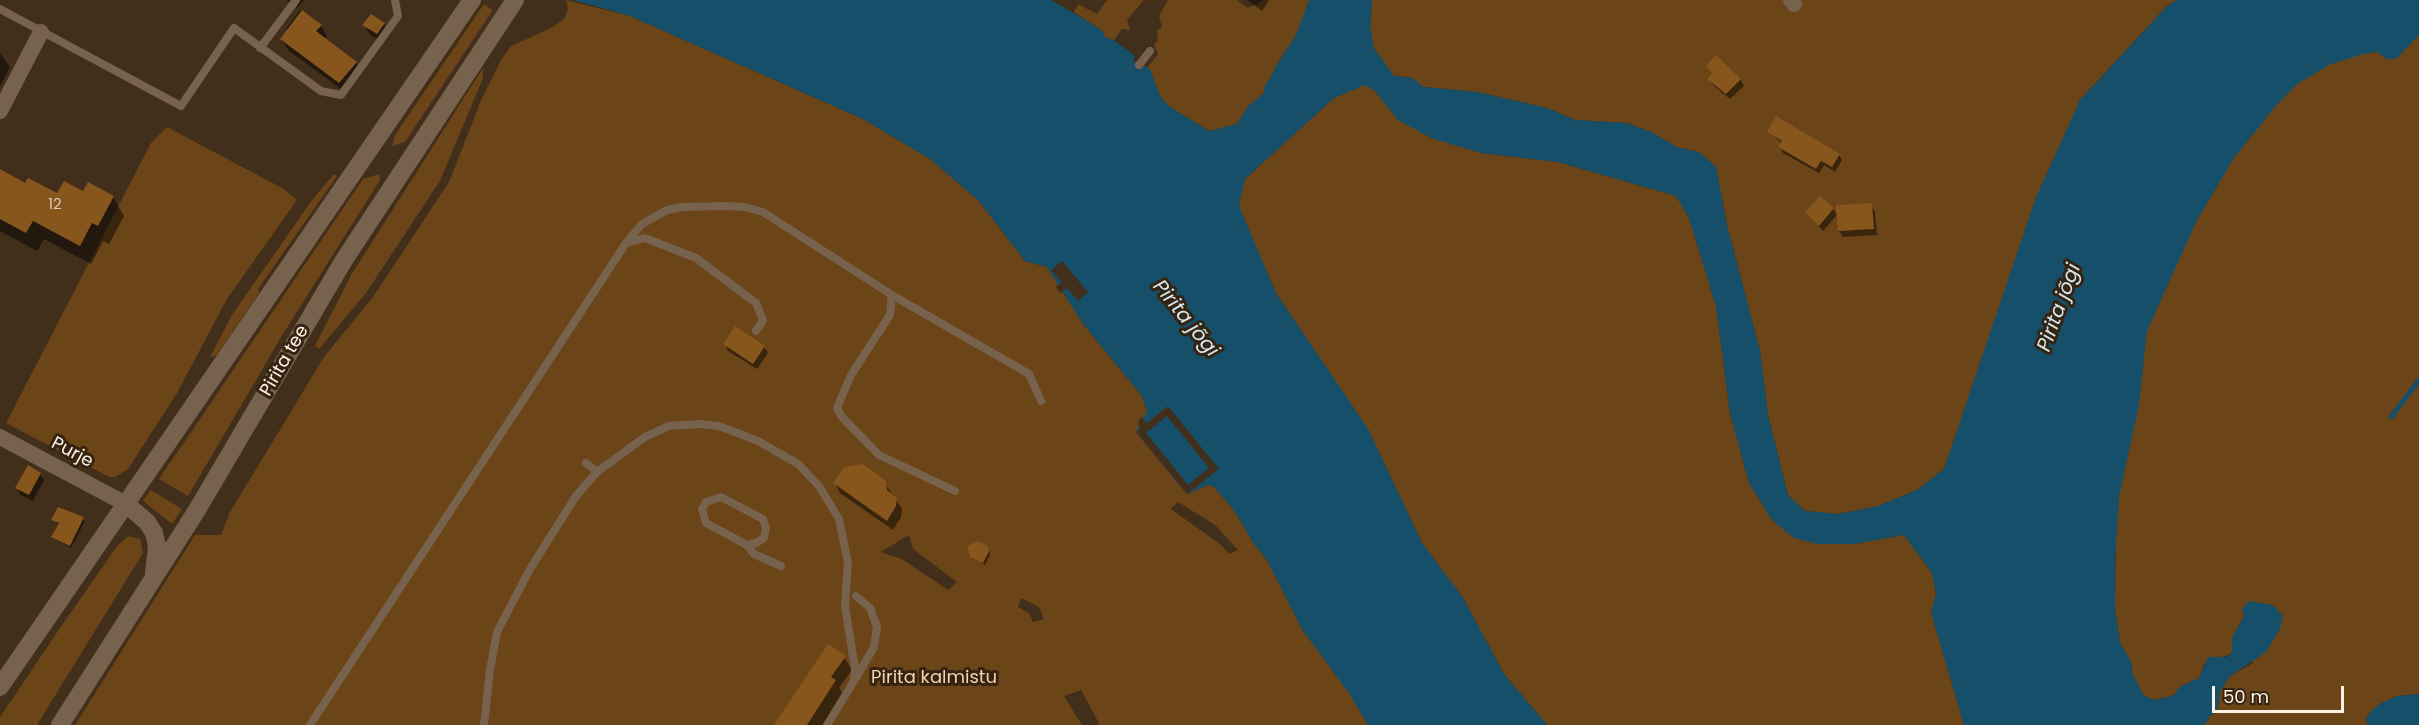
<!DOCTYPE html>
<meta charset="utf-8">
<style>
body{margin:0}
#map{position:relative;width:2419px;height:725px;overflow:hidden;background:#412e1b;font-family:Poppins,sans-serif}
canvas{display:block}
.scale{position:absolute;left:2212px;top:686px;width:132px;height:27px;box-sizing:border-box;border:3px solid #fdf0e5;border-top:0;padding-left:8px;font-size:18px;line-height:21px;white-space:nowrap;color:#fdf0e5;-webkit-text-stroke:4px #362411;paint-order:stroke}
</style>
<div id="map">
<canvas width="2419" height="725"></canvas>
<div class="scale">50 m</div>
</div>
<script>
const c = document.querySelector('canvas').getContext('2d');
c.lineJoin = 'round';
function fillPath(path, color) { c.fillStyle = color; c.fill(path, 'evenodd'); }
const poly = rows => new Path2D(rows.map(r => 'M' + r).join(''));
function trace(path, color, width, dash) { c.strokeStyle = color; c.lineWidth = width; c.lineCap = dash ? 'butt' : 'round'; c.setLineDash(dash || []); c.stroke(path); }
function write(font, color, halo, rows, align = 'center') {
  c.font = font + ' Poppins,sans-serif'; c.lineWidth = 6; c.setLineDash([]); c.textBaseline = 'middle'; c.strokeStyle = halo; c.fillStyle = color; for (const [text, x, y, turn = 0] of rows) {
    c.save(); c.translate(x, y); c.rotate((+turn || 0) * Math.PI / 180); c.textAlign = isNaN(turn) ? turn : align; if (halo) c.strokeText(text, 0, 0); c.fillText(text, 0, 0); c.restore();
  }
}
fillPath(poly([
 [566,0,630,16,863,119,930,159,978,200,1025,261,1047,267,1083,324,1142,396,1147,411,1191,492,1208,485,1214,487,1234,510,1254,544,1267,560,1302,629,1349,693,1368,725,1100,725,1081,690,1064,696,1082,725,75,725,195,535,221,535,230,512,324,357,373,297,449,182,482,98,501,60,511,46,551,28,564,19,568,9],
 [1178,502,1215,525,1238,550,1229,554,1220,544,1171,509],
 [909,535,913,549,957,582,948,590,902,559,881,552],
 [1021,598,1039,607,1044,619,1033,622,1029,613,1018,607],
 [1107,0,1144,0,1127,20,1130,30,1122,29,1114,40,1106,39,1102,31,1074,12,1078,4,1097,14],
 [1168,0,1237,0,1248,8,1264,0,1316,0,1264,93,1250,105,1237,124,1209,131,1170,107,1160,96,1147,68,1158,54,1154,45,1158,40,1157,31,1162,27,1159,16],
 [1372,0,2177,0,2167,6,2080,100,1944,469,1917,490,1878,506,1839,514,1804,511,1788,495,1768,415,1760,351,1727,225,1716,167,1699,152,1676,147,1652,132,1626,123,1575,120,1547,108,1477,92,1423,87,1413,78,1394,76,1374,48,1370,26],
 [484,4,493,10,405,142,392,146,395,135],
 [2419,19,2419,694,2397,696,2382,703,2372,710,2366,719,2368,725,2205,725,2210,716,2217,712,2220,690,2230,676,2253,663,2244,616,2232,638,2232,653,2204,664,2199,678,2181,686,2174,695,2156,700,2144,696,2133,675,2131,662,2120,643,2115,608,2117,454,2147,331,2168,279,2165,271,2252,103],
 [483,68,483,78,440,181,366,293,319,349,315,346,351,275],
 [1365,84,1375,91,1398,120,1481,153,1558,162,1676,196,1689,218,1716,306,1730,413,1749,483,1772,520,1854,544,1904,535,1932,573,1936,594,1931,612,1964,725,1547,725,1504,674,1463,598,1422,543,1368,429,1276,293,1238,206,1245,179,1334,98],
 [167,127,284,189,297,200,227,299,177,393,128,469,115,477,109,477,6,423,151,143],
 [334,174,337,176,258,289,259,293,216,356,210,357,232,315,312,200],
 [379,174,380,180,283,334,188,496,159,479,363,179],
 [151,490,182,509,172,524,143,501],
 [128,536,140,539,143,553,37,725,0,725,0,717,58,631,117,546]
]), '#6b4417');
fillPath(poly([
 [573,0,1051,0,1089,22,1102,31,1106,38,1114,40,1135,56,1133,61,1150,69,1160,96,1170,107,1209,131,1237,124,1248,106,1264,93,1264,88,1279,61,1296,35,1309,0,1372,0,1370,26,1374,48,1394,76,1413,78,1423,87,1477,92,1547,108,1575,120,1626,123,1652,132,1676,147,1699,152,1716,167,1727,225,1760,351,1768,415,1788,495,1805,511,1839,514,1878,506,1917,490,1944,469,2036,197,2080,100,2167,6,2177,0,2419,0,2419,35,2396,59,2386,59,2378,52,2363,54,2329,65,2297,84,2275,107,2234,158,2197,220,2147,331,2139,405,2119,497,2115,561,2115,608,2120,642,2131,662,2133,675,2144,696,2156,700,2174,695,2181,686,2199,678,2208,657,2226,657,2232,653,2232,638,2244,616,2242,609,2249,601,2273,605,2283,616,2280,629,2266,652,2230,676,2220,691,2217,712,2210,716,2205,725,1964,725,1931,612,1936,594,1932,573,1904,535,1854,544,1817,544,1794,538,1772,520,1749,483,1730,413,1716,306,1689,218,1676,196,1558,162,1481,153,1431,138,1398,120,1375,91,1365,85,1334,98,1245,179,1239,206,1276,293,1368,429,1422,543,1463,598,1504,674,1547,725,1368,725,1349,693,1302,629,1267,560,1254,544,1234,510,1214,487,1208,485,1187,494,1184,491,1136,432,1147,411,1142,396,1083,324,1047,267,1025,261,978,200,930,159,863,119,630,16],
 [2419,694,2419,725,2368,725,2366,719,2372,710,2382,703,2397,696]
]), '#164f69');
fillPath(poly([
 [1062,261,1088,292,1078,301,1067,288,1060,293,1056,287,1062,282,1051,270],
 [1168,406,1219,469,1187,494,1136,432,1141,428,1138,423,1141,417,1147,423],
 [1167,416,1209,468,1188,485,1146,433]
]), '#412e1b');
fillPath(poly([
 [287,0,304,0,297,8],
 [1247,0,1269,0,1262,11],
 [300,10,321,26,327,36,324,39,356,63,361,73,345,92,288,50,282,40,288,32,286,29],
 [384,24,390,34,383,43,370,35,364,25],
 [0,53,10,67,0,87],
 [1707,66,1740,79,1744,86,1730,99,1713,85,1709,79,1713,74],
 [1768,132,1839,155,1842,160,1835,172,1824,165,1819,173,1783,153,1780,147,1782,143],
 [0,175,58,195,84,193,113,197,124,216,109,244,103,241,91,264,44,239,37,251,0,231],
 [1871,205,1875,212,1877,235,1843,237,1839,231],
 [1833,209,1837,215,1823,231,1807,212],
 [725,344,764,347,768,353,757,369,728,351],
 [40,474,44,480,33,501,21,495,17,488],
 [884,482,902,509,901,517,893,530,840,493,835,483],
 [59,508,85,521,71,548,53,537,59,525,53,519],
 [989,550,990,555,985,565,972,556],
 [844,657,852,670,839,688,843,694,823,725,776,725]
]), '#0007');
trace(poly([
 [2391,417,2419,380]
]), '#164f69', 5);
fillPath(poly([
 [302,10,322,25,316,31,357,62,339,83,280,39],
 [371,14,385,23,377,34,362,25],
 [1716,55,1741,79,1726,94,1707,79,1712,73,1706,66],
 [1776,116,1840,154,1832,167,1821,161,1816,169,1778,147,1782,141,1767,132],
 [0,169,25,183,28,178,57,193,64,181,83,191,88,182,114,196,98,226,92,223,80,246,33,221,26,233,0,219],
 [1820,196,1834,208,1819,226,1805,212],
 [1872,203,1874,229,1838,231,1836,205],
 [735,326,765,346,753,364,723,344],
 [863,464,886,481,887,490,897,498,896,506,887,521,833,483,844,467],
 [28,465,41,473,29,495,15,488],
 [58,507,84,517,70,546,51,537,59,523,51,520],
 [978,541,988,546,989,551,983,563,970,557,967,546],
 [828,644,846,656,831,677,836,680,807,725,774,725]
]), '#87561d');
trace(poly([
 [0,9,181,106,234,28,321,91,341,95,398,16,395,0],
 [260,48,296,0],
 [1139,65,1150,51],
 [626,243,645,238,696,258,756,303,763,320,756,331],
 [892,295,890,315,851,375,837,408,841,416,879,455,955,491],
 [586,463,597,472],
 [747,545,756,543,764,538,766,528,763,519,721,497,706,502,702,509,706,523,747,545,754,554,781,566],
 [856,678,874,647,877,627,870,608,856,596],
 [310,725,626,243,642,224,667,210,682,207,725,206,745,207,763,212,892,295,1029,374,1041,401],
 [484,725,490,670,497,632,530,569,576,496,597,472,645,437,669,426,700,424,719,426,758,441,798,464,819,486,839,519,848,563,845,606,855,669,854,681,827,725]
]), '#77624d', 8);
trace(poly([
 [1791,0,1794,4],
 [0,111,41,32],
 [0,437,126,504]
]), '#77624d', 16);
trace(poly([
 [126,504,147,522,154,533,157,546,154,573],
 [0,687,472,0],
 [60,725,197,510,344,260,515,0]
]), '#77624d', 18);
write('15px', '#e0cab3', null, [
 ["12",55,205]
]);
write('18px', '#fdf0e5', '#362411', [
 ["Pirita tee",285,361,-60],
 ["Purje",72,453,28]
]);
write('18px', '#f5d2b0', '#362411', [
 ["Pirita kalmistu",934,678]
]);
write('italic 20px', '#d1e8f4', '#362411', [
 ["Pirita jõgi",2060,308,-70],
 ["Pirita jõgi",1185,319,51]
]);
</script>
